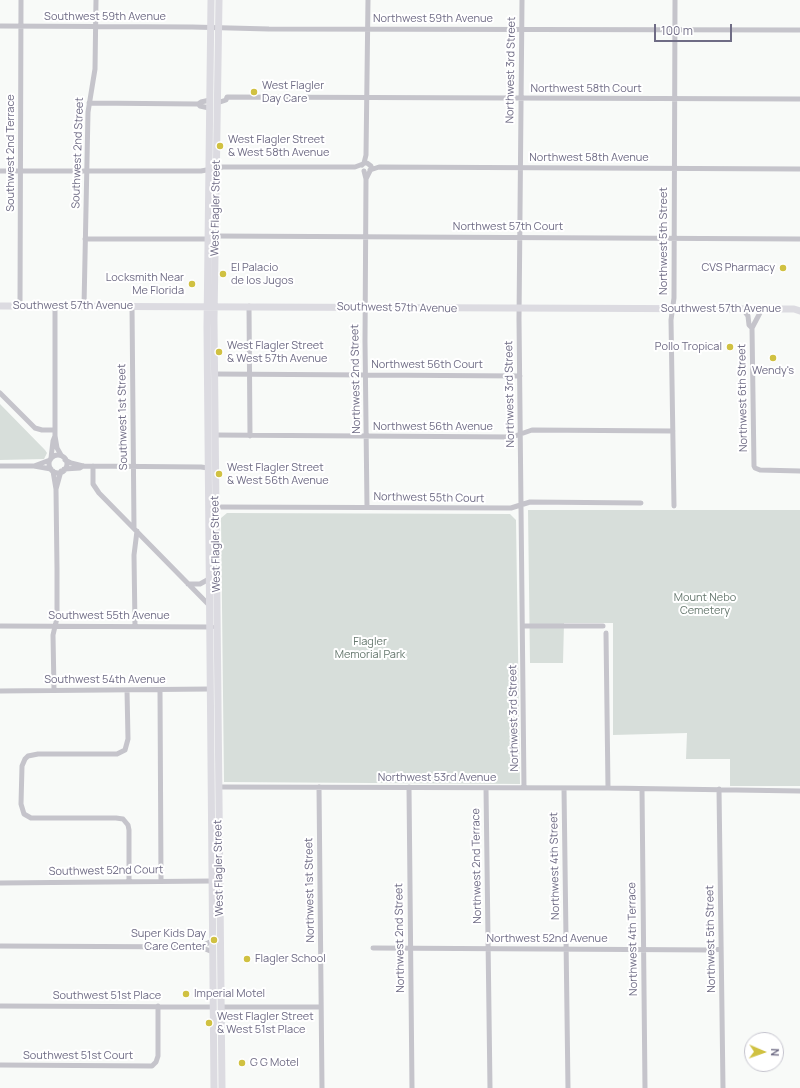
<!DOCTYPE html>
<style>
body{margin:0}
#map{position:relative;width:800px;height:1088px;overflow:hidden;background:#f8faf8;font-family:Manrope,sans-serif}
canvas{display:block}
.north{position:absolute;left:744px;top:1032px;width:40px;height:40px;box-sizing:border-box;background:#fff;border:1px solid #c5c4ce;border-radius:50%;rotate:92deg;font-size:11px;font-weight:700;line-height:16px;text-align:center;color:#6f6c85}
.north::after{content:'';display:block;margin:auto;width:14px;height:18px;background:#d0c141;clip-path:polygon(50% 0,100% 100%,50% 72%,0 100%)}
.scale{position:absolute;left:654px;top:24px;width:78px;height:18px;box-sizing:border-box;border:2px solid #6f6c85;border-top:0;padding-left:5px;font-size:12px;line-height:14px;white-space:nowrap;color:#6f6c85;-webkit-text-stroke:3px #fff;paint-order:stroke}
</style>
<div id="map">
<canvas width="800" height="1088"></canvas>
<div class="north">N</div>
<div class="scale">100 m</div>
</div>
<script>
const c = document.querySelector('canvas').getContext('2d');
c.lineJoin = 'round';
function fillPath(path, color) { c.fillStyle = color; c.fill(path, 'evenodd'); }
const poly = rows => new Path2D(rows.map(r => 'M' + r).join(''));
function trace(path, color, width, dash) { c.strokeStyle = color; c.lineWidth = width; c.lineCap = dash ? 'butt' : 'round'; c.setLineDash(dash || []); c.stroke(path); }
function write(font, color, halo, rows, align = 'center') {
  c.font = font + ' Manrope,sans-serif'; c.lineWidth = 4; c.setLineDash([]); c.textBaseline = 'middle'; c.strokeStyle = halo; c.fillStyle = color; for (const [text, x, y, turn = 0] of rows) {
    c.save(); c.translate(x, y); c.rotate((+turn || 0) * Math.PI / 180); c.textAlign = isNaN(turn) ? turn : align; if (halo) c.strokeText(text, 0, 0); c.fillText(text, 0, 0); c.restore();
  }
}
fillPath(poly([
 [0,404,45,450,47,453,44,459,0,460],
 [528,510,800,510,800,786,730,786,730,759,686,759,687,733,613,735,613,623,564,623,563,663,530,663],
 [227,513,510,514,516,520,520,784,224,782,221,518]
]), '#d7deda');
trace(poly([
 [522,0,519,319,524,788],
 [0,26,192,27,269,29,800,30],
 [89,103,198,104,200,106,209,108],
 [217,103,226,100,227,97,800,99],
 [198,104,201,102,210,100],
 [364,163,366,155,368,0],
 [362,165,364,163,367,163,371,166,371,169,366,179],
 [370,170,379,167,800,169],
 [0,171,201,171,223,167,355,167,363,164],
 [364,171,366,179,365,341,367,507],
 [215,236,800,239],
 [85,239,207,239],
 [20,306,21,0],
 [55,306,55,436,57,448,61,455],
 [84,306,88,112,95,69,96,0],
 [132,306,134,528],
 [249,306,250,436],
 [743,309,748,316,749,325,752,328,754,466,755,468,760,470,800,471],
 [752,328,762,309],
 [215,374,520,376],
 [0,393,35,428,42,430,55,430],
 [215,435,512,437,532,430,673,431],
 '49 464a9 9 0 1 1 18 0a9 9 0 1 1-18 0Z',
 [51,458,53,441,55,436],
 [65,460,71,463,83,466,201,467,208,468],
 [0,466,34,466,51,469],
 [34,466,50,460],
 [93,466,93,484,99,493,209,605],
 [64,469,80,468,83,466],
 [53,471,56,489,57,569,57,618,53,635,54,690],
 [56,489,61,471],
 [674,506,671,320,674,298,675,0],
 [216,507,511,508,530,502,641,503],
 [188,584,200,584,209,579],
 [0,626,212,627],
 [135,626,134,555,137,531],
 [523,626,603,626],
 [606,633,608,788],
 [127,690,128,739,125,750,117,754,38,754,28,756,25,759,22,766,21,804,24,814,31,818,116,818,123,819,128,825,129,830,129,881],
 [160,690,161,880],
 [0,691,210,689],
 [219,787,608,788,800,791],
 [319,787,322,1088],
 [409,787,412,1088],
 [486,788,490,1088],
 [564,788,568,1088],
 [642,789,645,1088],
 [719,789,723,1088],
 [0,883,212,881],
 [0,946,200,947,213,952],
 [200,947,212,941],
 [373,948,713,950,721,949],
 [0,1006,213,1007],
 [221,1007,321,1007],
 [0,1065,152,1066,156,1062,158,1056,158,1006]
]), '#c5c4cb', 5);
trace(poly([
 [211,0,207,327,214,1088],
 [219,0,214,319,222,1088],
 [0,306,765,309,794,309,800,311]
]), '#dcdbe1', 7);
for (const [x, y, r, color] of [
 [254,92,4,"#d0c141"],
 [220,146,4,"#d0c141"],
 [783,268,4,"#d0c141"],
 [223,274,4,"#d0c141"],
 [192,284,4,"#d0c141"],
 [730,347,4,"#d0c141"],
 [219,352,4,"#d0c141"],
 [773,358,4,"#d0c141"],
 [219,474,4,"#d0c141"],
 [214,940,4,"#d0c141"],
 [247,959,4,"#d0c141"],
 [186,994,4,"#d0c141"],
 [209,1023,4,"#d0c141"],
 [242,1063,4,"#d0c141"]
]) { const dot = new Path2D(); dot.arc(x, y, r, 0, 2 * Math.PI); c.fillStyle = color; c.fill(dot); trace(dot, '#fff', 1.5); }
write('11px', '#6f6c85', '#fff', [
 ["Southwest 59th Avenue",105,17],
 ["Northwest 59th Avenue",433,19],
 ["Northwest 3rd Street",511,70,-89],
 ["Northwest 58th Court",586,89],
 ["Southwest 2nd Terrace",11,153,-90],
 ["Southwest 2nd Street",78,153,-88],
 ["Northwest 58th Avenue",589,158],
 ["West Flagler Street",216,208,-89],
 ["Northwest 57th Court",508,227],
 ["Northwest 5th Street",664,241,-90],
 ["Southwest 57th Avenue",73,306],
 ["Southwest 57th Avenue",397,308,1],
 ["Southwest 57th Avenue",721,309],
 ["Northwest 56th Court",427,365],
 ["Northwest 2nd Street",356,379,-91],
 ["Northwest 3rd Street",510,394,-91],
 ["Northwest 6th Street",743,398,-91],
 ["Southwest 1st Street",123,417,-91],
 ["Northwest 56th Avenue",433,427],
 ["Northwest 55th Court",429,498,1],
 ["West Flagler Street",216,544,-91],
 ["Southwest 55th Avenue",109,616],
 ["Southwest 54th Avenue",105,680],
 ["Northwest 3rd Street",514,718,-91],
 ["Northwest 53rd Avenue",437,778],
 ["Northwest 2nd Terrace",477,866,-91],
 ["Northwest 4th Street",555,866,-91],
 ["West Flagler Street",219,868,-91],
 ["Southwest 52nd Court",106,871,-1],
 ["Northwest 1st Street",310,890,-91],
 ["Northwest 2nd Street",400,938,-91],
 ["Northwest 52nd Avenue",547,939],
 ["Northwest 4th Terrace",633,939,-91],
 ["Northwest 5th Street",711,939,-91],
 ["Southwest 51st Place",107,996],
 ["Southwest 51st Court",78,1056]
]);
write('11px', '#6f6c85', '#fff', [
 ["West Flagler",262,86],
 ["Day Care",262,99],
 ["West Flagler Street",228,140],
 ["& West 58th Avenue",228,153],
 ["El Palacio",231,268],
 ["de los Jugos",231,281],
 ["CVS Pharmacy",775,268,"right"],
 ["Locksmith Near",184,278,"right"],
 ["Me Florida",184,291,"right"],
 ["West Flagler Street",227,346],
 ["& West 57th Avenue",227,359],
 ["Pollo Tropical",722,347,"right"],
 ["Wendy's",773,371,"center"],
 ["West Flagler Street",227,468],
 ["& West 56th Avenue",227,481],
 ["Super Kids Day",206,934,"right"],
 ["Care Center",206,947,"right"],
 ["Flagler School",255,959],
 ["Imperial Motel",194,994],
 ["West Flagler Street",217,1017],
 ["& West 51st Place",217,1030],
 ["G G Motel",250,1063]
], 'left');
write('11px', '#66786e', '#fff', [
 ["Mount Nebo",705,598],
 ["Cemetery",705,611],
 ["Flagler",370,642],
 ["Memorial Park",370,655]
]);
</script>
